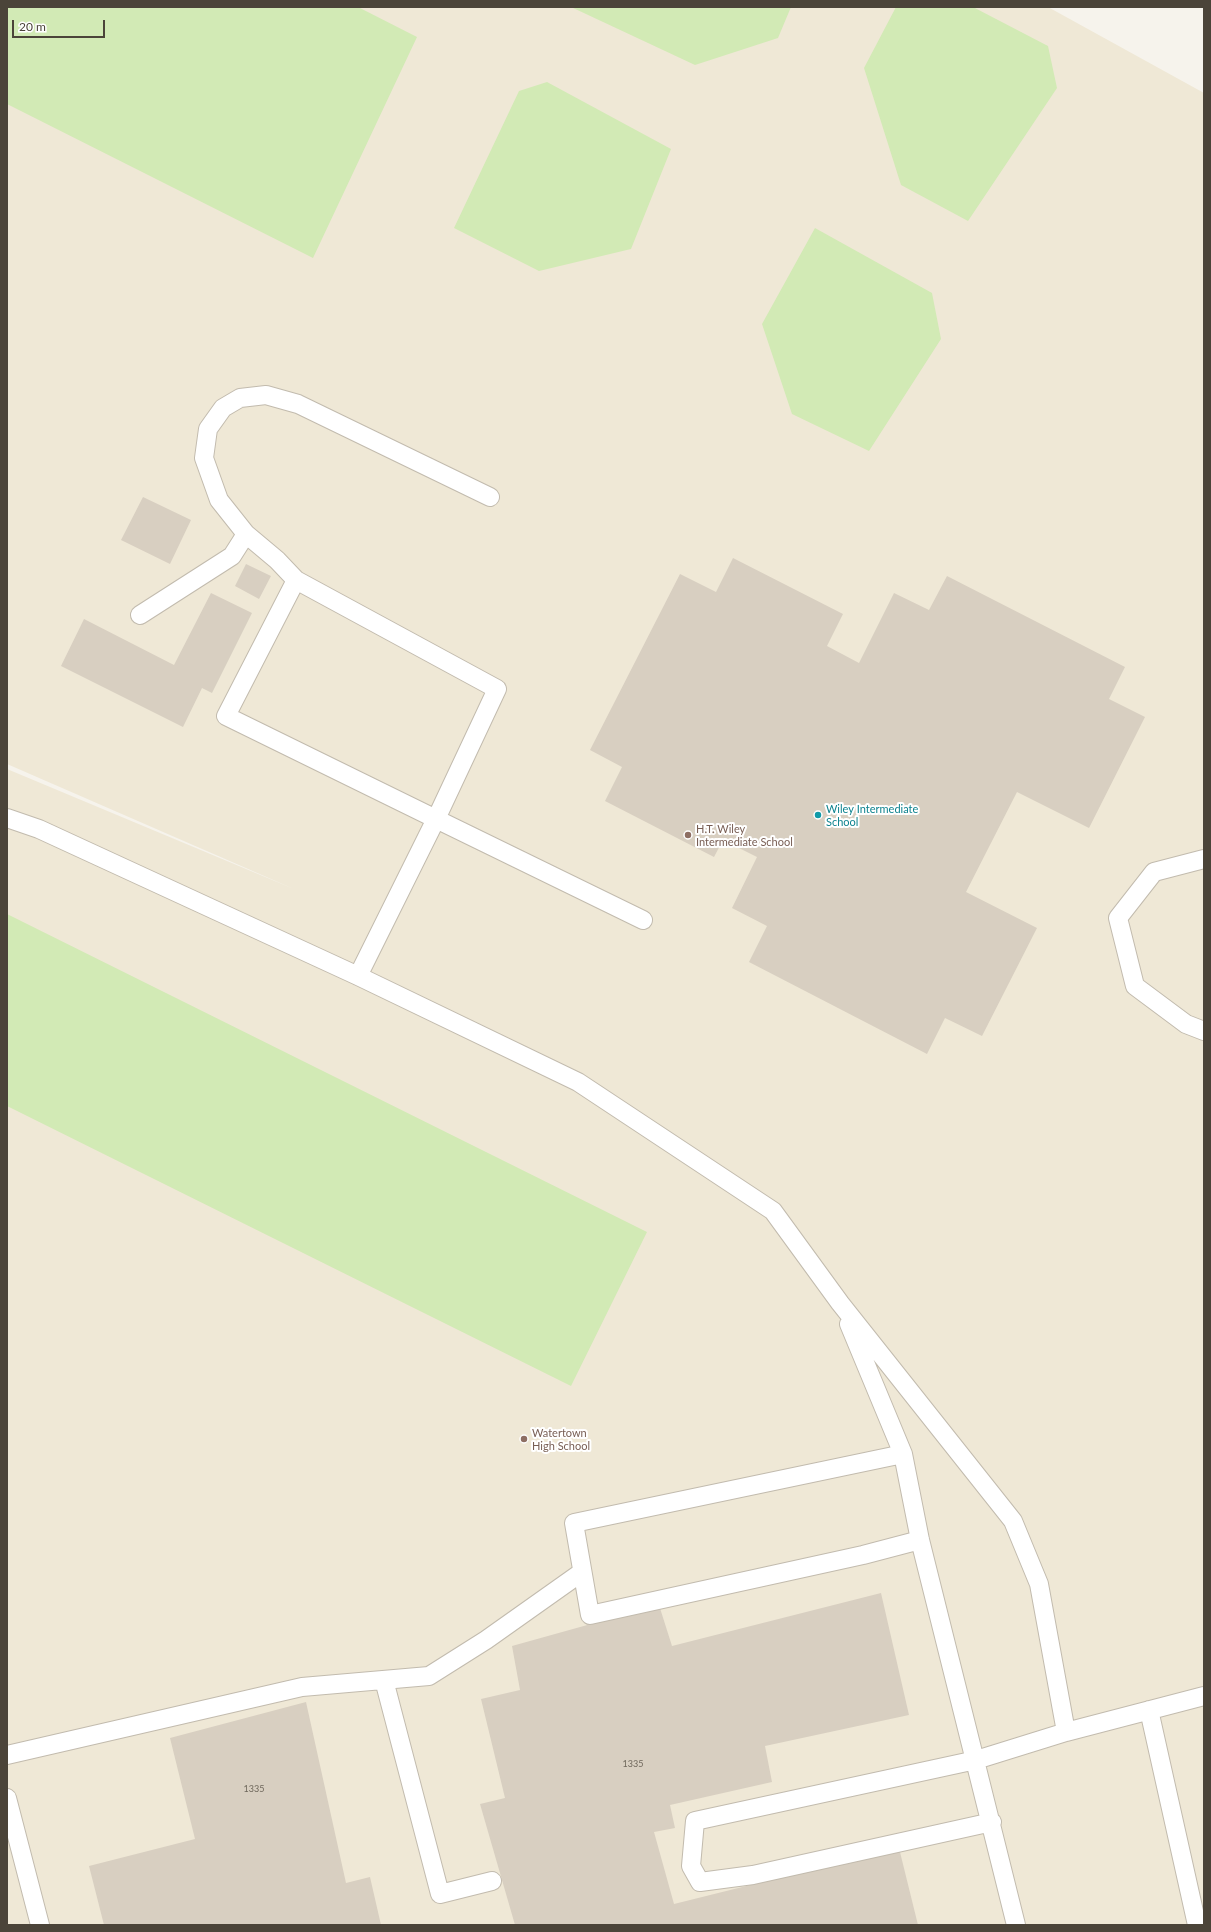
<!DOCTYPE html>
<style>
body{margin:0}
#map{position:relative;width:1211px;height:1932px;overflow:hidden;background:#f6f3ec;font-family:Lato,sans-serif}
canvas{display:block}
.frame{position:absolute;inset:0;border:8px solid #4b4439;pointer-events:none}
.scale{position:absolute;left:12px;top:20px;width:93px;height:18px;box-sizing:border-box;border:2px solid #4b4439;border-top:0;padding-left:5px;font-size:12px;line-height:14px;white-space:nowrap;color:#4b4439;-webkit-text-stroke:3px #fff;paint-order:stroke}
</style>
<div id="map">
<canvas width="1211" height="1932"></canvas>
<div class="frame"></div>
<div class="scale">20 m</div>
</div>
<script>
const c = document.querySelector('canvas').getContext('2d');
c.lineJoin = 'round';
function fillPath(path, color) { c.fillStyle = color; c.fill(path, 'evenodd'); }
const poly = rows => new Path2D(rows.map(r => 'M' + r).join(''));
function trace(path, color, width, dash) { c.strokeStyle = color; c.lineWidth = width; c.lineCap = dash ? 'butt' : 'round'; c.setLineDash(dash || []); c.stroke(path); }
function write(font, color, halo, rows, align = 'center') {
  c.font = font + ' Lato,sans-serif'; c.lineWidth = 4; c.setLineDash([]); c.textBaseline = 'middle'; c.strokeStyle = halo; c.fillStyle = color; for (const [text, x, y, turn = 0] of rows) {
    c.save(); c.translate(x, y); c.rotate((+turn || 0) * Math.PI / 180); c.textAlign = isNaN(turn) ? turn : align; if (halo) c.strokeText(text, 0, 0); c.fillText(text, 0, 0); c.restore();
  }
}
fillPath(poly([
 [7,7,1048,7,1204,93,1204,1925,7,1925,7,769,294,889,7,764]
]), '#efe8d6');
fillPath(poly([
 [7,7,358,7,417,37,313,258,7,104],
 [571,7,791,7,778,38,695,65],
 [896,7,973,7,1048,46,1057,88,968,221,901,185,864,68],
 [547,82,671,149,631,249,539,271,454,228,519,91],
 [815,228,932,293,941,339,869,451,792,414,762,324],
 [7,914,647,1232,571,1386,7,1106]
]), '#d2eab5');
fillPath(poly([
 [143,497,191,520,170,564,121,540],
 [733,558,843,614,827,646,859,663,894,593,929,610,947,576,1125,667,1109,699,1145,717,1089,828,1017,792,966,892,1037,928,982,1036,945,1018,927,1054,749,962,767,926,732,908,757,857,723,840,714,857,605,801,622,767,590,750,680,574,716,592],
 [246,564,271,576,259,599,235,586],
 [211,593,252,613,212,693,202,688,183,727,61,666,84,619,174,665],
 [881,1593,909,1715,765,1746,772,1782,670,1805,675,1828,654,1832,674,1904,899,1848,918,1925,515,1925,480,1804,505,1798,481,1699,520,1690,512,1646,659,1605,672,1646],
 [306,1702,346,1883,370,1877,381,1925,104,1925,89,1866,195,1839,170,1738]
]), '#d8cfc1');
const lane = poly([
 [296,580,277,560,246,534,219,500,204,458,208,429,223,408,240,398,266,395,298,404,490,497],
 [140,615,232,556,246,534],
 [7,818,39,829,358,976,578,1082,773,1211,840,1303,1013,1521,1039,1584,1066,1732],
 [1204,859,1154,872,1118,918,1135,986,1186,1024,1204,1031],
 [358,976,436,819,497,689,296,580,226,716,436,819,643,920],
 [849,1324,903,1454,920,1540,1016,1925],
 [903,1454,574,1523,590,1615,863,1555,920,1540],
 [384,1680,440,1894,492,1881],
 [1149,1710,1197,1925],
 [7,1755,302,1687,429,1676,486,1640,582,1572],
 [7,1798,40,1925],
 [992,1822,753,1875,700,1882,691,1866,695,1821,976,1760,1066,1732,1204,1696]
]);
trace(lane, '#c2bbae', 20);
trace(lane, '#fff', 18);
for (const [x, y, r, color] of [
 [818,815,4,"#0f9aa8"],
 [688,835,4,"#8d6e63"],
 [524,1439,4,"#8d6e63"]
]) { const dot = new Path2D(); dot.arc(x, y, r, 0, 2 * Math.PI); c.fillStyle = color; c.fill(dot); trace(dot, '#fff', 1.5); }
write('9px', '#6e675b', null, [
 ["1335",633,1764],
 ["1335",254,1789]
]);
write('11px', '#0d838f', '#fff', [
 ["Wiley Intermediate",826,809],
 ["School",826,822]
], 'left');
write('11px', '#785e54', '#fff', [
 ["H.T. Wiley",696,829],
 ["Intermediate School",696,842],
 ["Watertown",532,1433],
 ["High School",532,1446]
], 'left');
</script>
